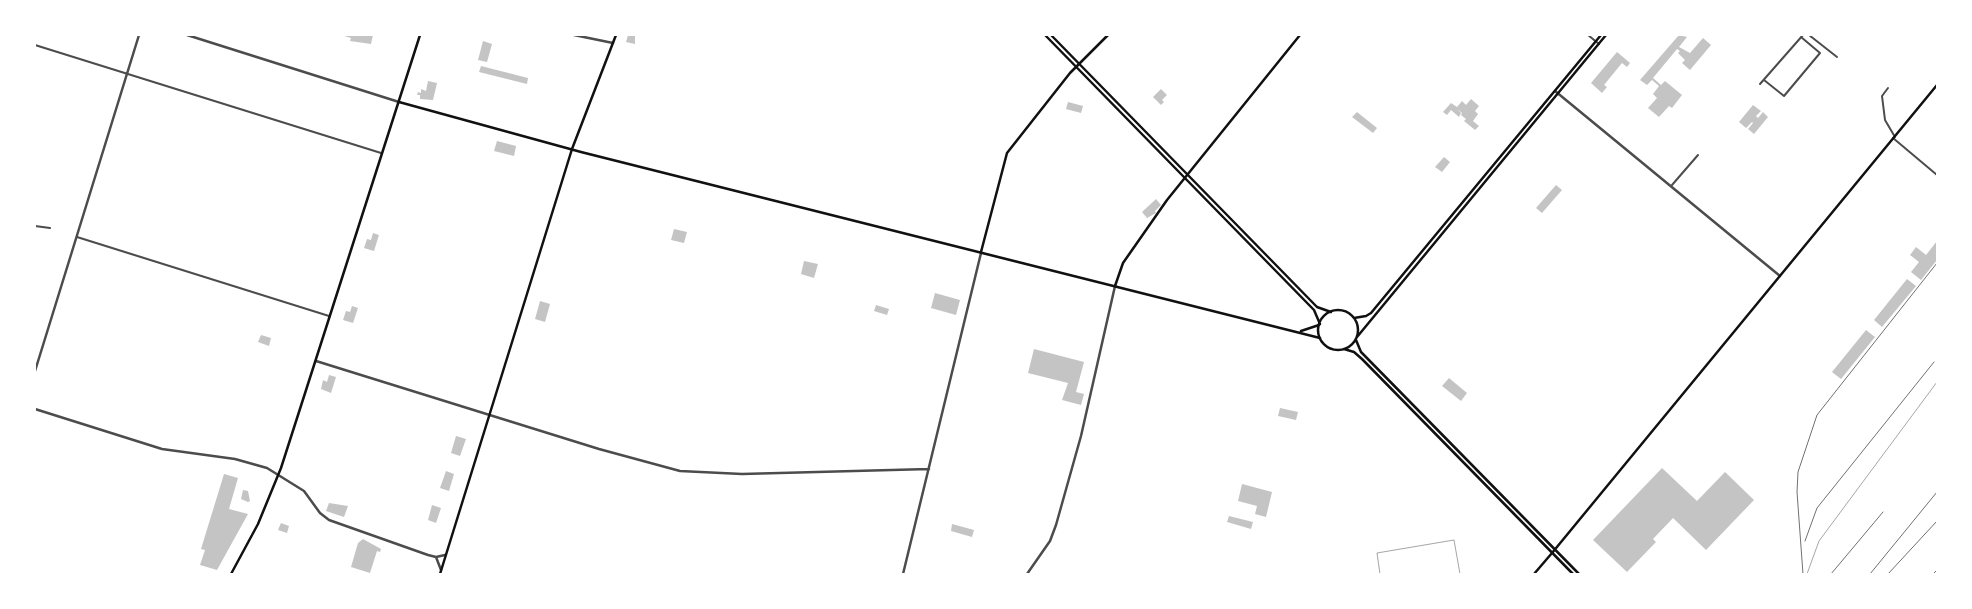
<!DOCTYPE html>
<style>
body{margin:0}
#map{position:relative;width:1972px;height:609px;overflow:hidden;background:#fff;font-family:Rubik,sans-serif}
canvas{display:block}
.frame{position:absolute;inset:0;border:36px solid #fff;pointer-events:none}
</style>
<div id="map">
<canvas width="1972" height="609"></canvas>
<div class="frame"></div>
</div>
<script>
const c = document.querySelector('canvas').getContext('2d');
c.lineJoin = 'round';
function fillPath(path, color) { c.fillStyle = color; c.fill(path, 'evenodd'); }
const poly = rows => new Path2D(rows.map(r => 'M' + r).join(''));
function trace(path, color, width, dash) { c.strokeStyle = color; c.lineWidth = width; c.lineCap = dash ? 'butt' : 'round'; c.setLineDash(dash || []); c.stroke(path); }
fillPath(poly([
 [341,35,373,35,371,44,350,41,351,38],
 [628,35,635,35,635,44,626,42],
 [1679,35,1687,37,1679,47,1690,53,1703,38,1711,45,1690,70,1682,63,1685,60,1678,53,1680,51,1677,49,1653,78,1661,85,1665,81,1682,95,1672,108,1669,106,1659,117,1648,108,1657,98,1653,94,1659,86,1652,80,1647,85,1640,80],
 [483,41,492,44,487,62,478,60],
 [1617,52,1630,63,1627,67,1622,63,1604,85,1607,87,1602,93,1591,83],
 [481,66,528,78,527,84,479,72],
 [428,81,437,83,433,100,420,99,420,95,417,95,418,92,421,93,421,89,426,91],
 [1161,89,1167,95,1162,100,1164,102,1161,105,1153,97],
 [1471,99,1479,106,1475,111,1478,114,1473,121,1479,126,1475,130,1464,121,1466,119,1461,115,1462,113,1457,109,1461,113,1459,117,1451,110,1447,115,1443,112,1451,103,1457,107,1462,101,1466,105],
 [1068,102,1083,106,1081,113,1066,109],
 [1753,105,1761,111,1756,116,1758,118,1763,112,1768,117,1754,134,1748,129,1753,123,1752,122,1746,128,1739,122],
 [1357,112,1377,128,1373,133,1352,117],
 [497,141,516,146,514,156,494,151],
 [1444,157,1450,162,1442,172,1435,167],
 [1556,185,1562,190,1542,213,1536,208],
 [1156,199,1161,205,1155,211,1156,213,1147,218,1142,212],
 [674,229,687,232,684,243,671,240],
 [373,233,379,235,374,251,364,248,367,239,371,240],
 [1937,241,1937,260,1921,280,1911,272,1919,262,1910,255,1916,247,1926,255],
 [804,261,818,264,814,278,801,274],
 [1907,279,1916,286,1882,327,1874,320],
 [935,293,960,300,956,315,931,308],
 [540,301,550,304,545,322,535,319],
 [876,305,889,309,887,315,874,311],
 [352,306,358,308,353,323,343,320,346,311,350,312],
 [1866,330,1875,337,1841,379,1832,372],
 [261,335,271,338,269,346,258,342],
 [1034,349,1084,362,1076,392,1084,394,1081,405,1062,400,1068,383,1028,373],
 [329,375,336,377,331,393,321,389,323,380,327,382],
 [1449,378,1467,393,1461,401,1442,386],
 [1280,408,1298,412,1296,420,1278,416],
 [456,436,466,439,460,456,451,453],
 [1662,468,1697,501,1725,472,1754,500,1706,550,1673,518,1653,539,1656,542,1627,572,1593,540],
 [446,471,454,474,449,491,440,488],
 [224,474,238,478,229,509,248,514,217,570,200,565,205,550,201,549],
 [1242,484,1272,492,1266,517,1255,514,1257,506,1238,501],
 [243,490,248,491,250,501,248,502,241,499],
 [329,503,348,506,344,517,326,511],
 [432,505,441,508,436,523,428,520],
 [1229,516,1253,522,1251,529,1227,522],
 [281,523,289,526,287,533,278,530],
 [952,524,974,530,972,537,951,531],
 [363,539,381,549,380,552,377,551,370,573,351,567,358,543]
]), '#c4c4c4');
trace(poly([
 [1380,574,1377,553,1454,540,1460,574],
 [1807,574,1819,541,1937,382]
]), '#4c4c4c', 0.5);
trace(poly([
 [1588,35,1599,44],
 [1809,35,1837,57],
 [35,45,381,153],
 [1764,80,1784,96,1820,53,1801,37],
 [1760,84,1803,35],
 [1888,88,1882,96,1885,120,1895,137],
 [1893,138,1937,175],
 [1672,185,1698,155],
 [35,226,50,228],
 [77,237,329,316]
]), '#4c4c4c', 2);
trace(poly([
 [187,35,399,102],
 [574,35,613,43],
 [1555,91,1780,276],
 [316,361,599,449,680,471,742,474,929,469],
 [35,371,139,35],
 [35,409,162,449,235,459,267,468,304,491,320,513,329,520,428,555,436,557,445,555],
 [436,557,441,570],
 [903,574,981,253],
 [1027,574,1050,541,1056,525,1081,436,1115,286]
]), '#4c4c4c', 2.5);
trace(poly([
 [399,102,581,152,1320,338],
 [981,252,1007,153,1070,73,1108,35],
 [1115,286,1123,263,1167,200,1300,35],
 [1301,331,1319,325],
 [231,574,258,524,281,468,420,35],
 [440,574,572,149,616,35],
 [1534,574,1552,553]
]), '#111', 2.5);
trace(poly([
 [1045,35,1314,310,1320,324],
 [1051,35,1317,307,1331,312],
 '1318 330a20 20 0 1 1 40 0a20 20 0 1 1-40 0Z',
 [1354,318,1366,316,1371,313,1601,35],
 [1357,337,1606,35],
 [1356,340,1361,352,1579,574],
 [1344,349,1354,352,1362,359,1573,574],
 [1552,553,1937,85]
]), '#111', 2.5);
trace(poly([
 [1805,541,1817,508,1934,362],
 [1803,574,1797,492,1798,472,1817,415,1937,263],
 [1831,574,1883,512],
 [1870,574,1937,492],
 [1888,574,1937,521],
 [1933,574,1937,570]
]), '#707070', 1);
</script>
